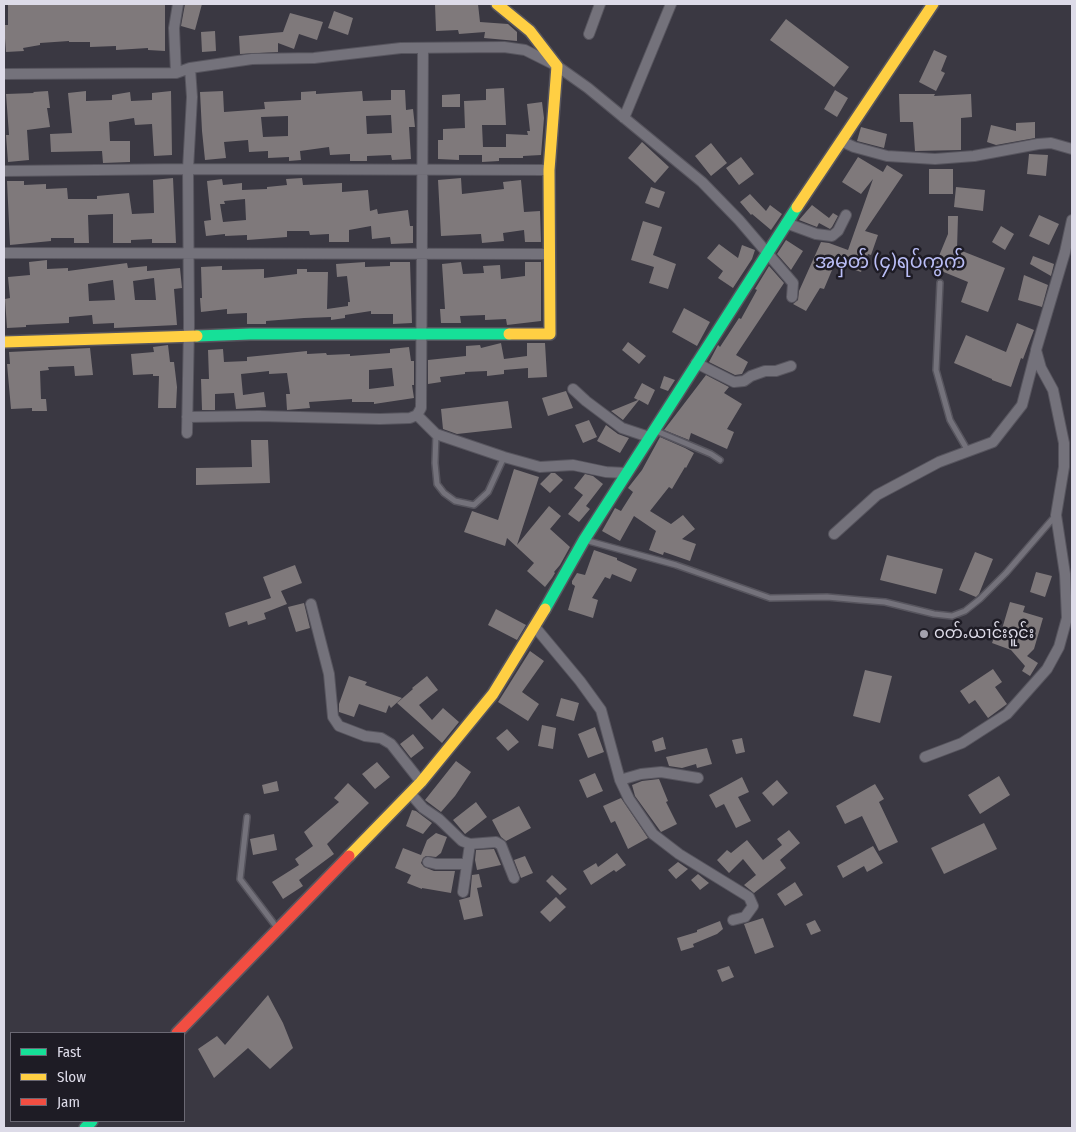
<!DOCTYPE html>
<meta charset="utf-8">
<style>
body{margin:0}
#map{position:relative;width:1076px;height:1132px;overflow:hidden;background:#3a3842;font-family:"Fira Sans Condensed",sans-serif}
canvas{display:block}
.frame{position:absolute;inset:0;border:5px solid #dddbe8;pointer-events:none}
.legend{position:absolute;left:10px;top:1032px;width:175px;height:90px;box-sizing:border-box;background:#1e1c25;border:1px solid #6a6873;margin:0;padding:6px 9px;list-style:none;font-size:15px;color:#dddbe8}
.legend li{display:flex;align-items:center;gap:10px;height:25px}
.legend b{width:25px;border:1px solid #6a6873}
</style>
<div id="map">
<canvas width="1076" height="1132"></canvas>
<div class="frame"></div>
<ul class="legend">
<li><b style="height:6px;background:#16e098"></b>Fast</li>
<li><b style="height:6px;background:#ffcf43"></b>Slow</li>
<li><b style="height:6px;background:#f24e42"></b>Jam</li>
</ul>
</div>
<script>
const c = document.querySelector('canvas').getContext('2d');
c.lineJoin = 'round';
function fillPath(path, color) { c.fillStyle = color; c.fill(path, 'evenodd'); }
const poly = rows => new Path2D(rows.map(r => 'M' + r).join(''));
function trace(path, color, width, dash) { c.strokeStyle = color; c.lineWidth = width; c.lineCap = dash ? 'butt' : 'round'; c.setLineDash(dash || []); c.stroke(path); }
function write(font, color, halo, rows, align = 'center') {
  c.font = font + ' "Fira Sans Condensed","Noto Sans Myanmar",sans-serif'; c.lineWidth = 5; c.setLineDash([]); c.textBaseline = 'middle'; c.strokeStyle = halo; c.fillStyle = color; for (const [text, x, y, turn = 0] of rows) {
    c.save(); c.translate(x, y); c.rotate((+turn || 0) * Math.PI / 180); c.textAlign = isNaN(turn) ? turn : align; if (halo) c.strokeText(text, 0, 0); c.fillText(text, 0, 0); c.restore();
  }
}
fillPath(poly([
 [8,4,165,4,165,51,148,50,148,48,116,50,116,46,90,47,90,42,69,42,69,41,40,43,40,45,23,48,24,51,6,52,4,25,8,25],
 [185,4,202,4,195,30,181,26],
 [435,4,478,4,480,22,508,24,517,32,517,41,484,38,485,32,459,34,458,30,436,31],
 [334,11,353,18,348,35,328,28],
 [290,13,323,22,317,40,299,34,294,49,278,43,278,52,240,54,239,36,283,32],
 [786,19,849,67,834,87,770,40],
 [215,31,216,51,202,52,201,32],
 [934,50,947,56,941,71,945,73,936,91,919,82],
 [504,88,506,125,482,125,483,147,506,147,506,134,528,135,527,131,530,131,527,104,542,102,544,118,541,155,523,156,523,158,499,158,499,161,482,162,482,155,459,155,459,160,438,159,438,140,443,140,443,129,465,128,464,101,486,100,486,89],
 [391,90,405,90,406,110,413,109,415,127,409,127,411,159,392,160,391,155,367,156,367,161,350,161,350,154,330,155,329,147,300,151,301,160,289,161,289,157,268,158,268,151,249,152,248,140,224,142,226,158,205,160,202,131,200,92,223,91,224,112,265,109,264,102,301,100,301,92,316,91,316,94,362,91,363,101,391,100],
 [391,115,392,133,367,134,366,116],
 [288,116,288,136,263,137,261,117],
 [835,90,848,98,837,117,824,109],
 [48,91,50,108,47,108,50,127,27,130,29,160,8,162,6,135,9,135,6,94,34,93,33,92],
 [86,91,86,101,112,100,112,95,130,92,131,101,152,100,152,93,171,91,172,155,154,156,152,124,135,125,134,118,109,122,110,141,130,141,130,162,103,163,102,151,51,152,50,134,72,133,68,93],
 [460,94,460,107,442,107,442,95],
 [899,94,935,94,934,96,971,94,972,117,961,118,961,150,915,151,913,122,900,122],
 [1035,122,1035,138,996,145,987,142,991,125,1016,131,1016,123],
 [861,127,887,134,884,148,857,141],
 [642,142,669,167,655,183,628,158],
 [711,143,727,163,711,176,695,156],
 [1029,154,1048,155,1046,176,1027,174],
 [741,157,754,174,739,185,726,168],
 [858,157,883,172,887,165,903,175,865,231,878,235,871,255,868,254,861,272,835,263,824,289,820,288,806,311,793,304,798,300,799,291,821,242,829,243,848,250,873,179,861,194,842,182],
 [929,169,953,169,953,194,929,194],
 [173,178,176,243,152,243,152,239,131,240,131,243,113,243,113,214,88,215,89,243,74,243,74,238,51,238,51,241,10,245,7,181,24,181,24,185,46,184,46,189,67,188,68,199,97,199,97,196,129,193,132,214,154,213,153,180],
 [302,178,303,185,342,183,342,192,368,190,370,211,377,209,378,214,408,210,410,226,413,226,413,243,391,244,390,237,372,239,371,226,349,230,349,242,329,242,329,234,310,235,309,231,287,231,287,237,247,240,247,235,225,236,225,234,206,236,204,221,211,220,207,181,222,179,223,185,242,183,242,190,267,189,267,187,287,185,286,179],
 [245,199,246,220,223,222,220,204,225,204,224,201],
 [461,178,462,194,504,189,503,182,521,180,524,212,540,211,541,242,525,242,524,230,503,233,504,241,482,243,481,234,441,236,438,180],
 [651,187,665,192,659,208,645,203],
 [956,187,985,190,983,211,954,207],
 [750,194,766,211,770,205,782,214,771,230,752,214,751,215,740,202],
 [812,205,829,218,833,213,838,216,832,227,830,229,819,223,817,227,799,220],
 [1039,215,1059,224,1049,245,1029,236],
 [948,216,958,216,957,249,1005,268,988,312,961,302,968,282,934,268,948,234],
 [643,221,662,227,653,255,676,264,668,289,649,283,654,267,631,260],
 [1001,226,1014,234,1005,250,992,242],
 [786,240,803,251,791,270,777,254],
 [719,244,738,258,742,245,755,250,752,259,733,288,718,278,723,271,707,258],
 [1033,256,1054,264,1051,276,1030,264],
 [47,260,47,269,68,268,68,271,127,263,128,268,147,266,147,271,180,268,182,288,174,289,177,325,114,328,114,323,93,324,92,315,69,317,69,323,26,325,26,327,7,328,5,299,10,298,8,277,30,275,29,262],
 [154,278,156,300,135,300,133,281],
 [113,280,115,300,89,301,88,284],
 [365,262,365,267,390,266,390,262,410,262,412,323,393,324,393,314,371,314,371,311,345,315,345,318,331,320,331,317,304,318,266,321,266,324,247,324,247,313,227,314,227,309,201,312,200,298,202,298,201,267,222,266,222,270,264,269,264,278,297,274,297,269,307,269,307,272,328,272,327,309,348,306,348,302,350,302,347,276,337,277,336,264],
 [461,262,463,274,484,273,483,266,500,265,501,279,525,276,525,262,541,262,541,321,507,325,506,319,485,320,485,315,460,316,461,323,441,323,440,309,445,309,442,264],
 [769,266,784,283,736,355,748,362,742,374,735,375,709,362,718,345,720,347,739,318,741,319,757,290,755,289],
 [1024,275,1048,285,1042,307,1018,300],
 [684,308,710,322,697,346,672,332],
 [1017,323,1034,330,1023,359,1021,358,1011,387,992,380,992,379,954,363,966,335,1006,352],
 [628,342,646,356,639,364,622,350],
 [501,343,504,359,527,356,527,343,545,343,547,377,528,378,528,368,504,370,504,374,487,376,487,371,465,372,465,374,440,377,441,382,428,384,428,360,466,356,466,346,480,345,481,348],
 [168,345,170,362,174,362,177,387,176,408,158,408,159,376,153,376,153,374,133,375,131,354,154,352,153,347],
 [409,347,411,361,414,361,414,385,412,385,414,398,374,404,374,402,352,402,352,399,309,402,310,408,287,410,286,394,290,394,287,373,269,374,269,371,241,374,243,395,264,392,266,407,236,409,234,393,215,394,215,410,202,410,201,379,209,379,208,350,223,349,224,362,247,361,247,357,307,351,307,354,326,353,327,355,350,354,350,356,390,353,390,349],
 [392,368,394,386,369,389,369,370],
 [90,348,93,375,75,376,74,366,48,367,49,370,40,371,41,399,46,399,47,411,32,411,32,408,11,409,7,364,10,364,9,352],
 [706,375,729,387,724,393,742,404,727,429,734,432,727,449,691,433,689,440,664,430],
 [664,376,675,380,668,391,660,388],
 [642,383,655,390,648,405,639,400,623,420,611,411,638,400,634,398],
 [566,391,573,408,548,416,542,398],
 [508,401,512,428,457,434,443,429,441,409],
 [589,420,597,437,583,443,575,425],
 [606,425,618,434,629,438,620,453,597,441],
 [660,437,685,448,694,453,686,468,685,467,672,489,669,487,650,511,671,524,683,515,695,529,682,539,696,544,690,561,664,552,663,555,649,550,656,531,634,516,620,541,602,531,615,508,621,511,633,492,628,488,642,470],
 [251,440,268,440,270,483,196,485,196,468,252,467],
 [514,469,539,477,517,545,549,506,561,516,550,529,570,547,560,565,554,572,555,573,552,578,545,587,527,571,534,563,507,538,505,546,464,532,472,511,498,520],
 [551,473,555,473,563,480,550,493,540,484],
 [585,474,593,476,603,484,586,506,590,509,579,522,568,514,583,495,574,488],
 [594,550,617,558,617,560,637,569,631,582,612,574,610,579,605,577,592,598,598,600,593,618,568,610,575,586,572,584,572,581,577,573,585,575],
 [975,552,993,559,979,594,976,597,959,590],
 [887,555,943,569,936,594,880,580],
 [295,565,302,583,281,591,287,604,264,613,266,619,248,625,247,621,229,627,225,613,271,598,263,577],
 [1036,572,1052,576,1045,597,1030,592],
 [1010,602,1025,606,1023,612,1043,618,1034,649,1027,656,1038,663,1030,676,1022,671,1025,666,1011,650,992,643,998,627,1002,629],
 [304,603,310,628,296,632,288,607],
 [496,609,526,625,517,640,488,625],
 [530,651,544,661,522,692,539,704,528,721,498,702],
 [993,669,1002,682,995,687,1007,704,988,718,975,700,969,704,960,691],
 [865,670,892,676,880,723,853,716],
 [349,676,367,682,365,685,402,698,391,708,389,705,386,713,359,704,354,717,339,712,339,704],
 [427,676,438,690,419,705,432,720,443,708,459,722,442,743,397,703,413,689,412,688],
 [561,698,579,703,574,721,556,716],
 [542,725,556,728,553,749,538,746],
 [595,727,604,752,588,758,578,734],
 [507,729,519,742,508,751,496,738],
 [413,734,424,748,411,758,400,744],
 [663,737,666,749,655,752,652,741],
 [742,738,745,752,736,754,732,740],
 [707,748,712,764,697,768,696,764,682,768,669,766,666,757],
 [456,761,471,772,455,796,441,812,425,800],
 [377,762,390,777,375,789,362,774],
 [595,773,603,791,587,798,579,780],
 [999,776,1010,795,980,814,968,795],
 [742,777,749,792,738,797,751,821,736,828,724,804,716,808,709,795],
 [659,779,668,801,666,802,677,824,661,832,635,796,632,785,642,781],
 [777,780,788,793,773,806,762,793],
 [277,781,279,791,264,794,262,785],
 [348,783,369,803,327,844,334,854,299,880,303,886,283,899,272,882,299,865,295,859,313,846,304,832,339,802,334,798],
 [875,784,884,799,879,802,898,842,879,851,862,816,845,824,836,806],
 [621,798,648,838,628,849,615,821,611,823,603,806],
 [476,802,487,817,465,834,453,820],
 [519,806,531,828,506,841,501,837,492,820],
 [412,810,416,811,432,823,423,834,406,826],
 [984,823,997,849,944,874,931,848],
 [789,830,800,843,780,860,786,868,754,893,744,885,756,875,743,859,729,873,717,860,727,850,731,853,747,840,763,860,782,845,777,839],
 [436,833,447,837,441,853,436,857,426,856,423,858,421,863,424,867,434,871,455,871,451,893,422,888,422,889,407,883,411,875,395,868,403,848,421,855,427,840],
 [274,834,277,850,253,855,250,839],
 [873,846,883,863,867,872,864,866,843,878,837,866],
 [494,849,501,865,477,870,475,860,476,850],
 [617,853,626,865,616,872,614,870,591,885,583,871,596,863,598,867],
 [525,856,533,873,521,878,514,860],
 [678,862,688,869,676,879,668,870],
 [479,874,482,887,477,888,483,916,464,920,459,900,470,897,472,875],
 [698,874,709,883,700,890,691,880],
 [552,875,567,889,560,895,546,881],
 [795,882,803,895,785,906,777,894],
 [556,897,566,907,550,922,540,912],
 [763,918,774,947,755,954,744,924],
 [815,920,821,931,811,935,806,924],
 [720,921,723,929,717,934,693,944,694,947,681,951,677,938,697,932,697,930],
 [729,966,734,977,722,982,717,970],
 [268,995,283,1023,293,1048,270,1069,248,1048,214,1078,198,1049,217,1036,225,1045]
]), '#7f797b');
const lane = poly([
 [940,283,936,370,950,420,968,451],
 [654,430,711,454,720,460],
 [436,434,435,463,437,484,444,493,455,501,474,505,488,492,504,457],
 [585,540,676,565,770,598,827,597,860,600,885,602,934,614,952,616,965,611,980,599,1006,573,1056,515],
 [247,817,240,879,278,929]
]);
const street = poly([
 [589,34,600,4],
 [176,73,174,28,178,4],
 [4,74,176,73,190,68,252,59,314,58,401,48,504,47,525,50,557,66,588,88,702,182,739,220,793,283,792,297],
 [624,118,671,4],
 [841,141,854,147,887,156,935,159,974,156,1038,144,1051,143,1072,149],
 [4,171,188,169,549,170],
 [786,223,816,234,832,236,838,231,846,215],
 [4,253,550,254],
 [696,363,734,382,744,381,751,376,765,371,776,371,791,366],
 [573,389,586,401,622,428,649,437],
 [417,415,436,434,504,457,540,467,573,465,606,472,626,473],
 [187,417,259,416,380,419,410,418,417,415,421,408,423,48],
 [187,433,189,325,188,169,192,97,190,68],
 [834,534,877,495,939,462,993,442,1022,405,1036,351],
 [311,604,329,674,333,717,339,726,365,736,381,738,391,744,421,782],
 [535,627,580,681,601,710,620,780,629,799,653,834,679,854,749,897,753,906,745,917,733,920],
 [925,757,962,743,1007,714,1047,669,1059,647,1067,618,1065,574,1056,515,1064,467,1064,443,1053,390,1041,368,1036,350,1065,252,1072,220],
 [620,780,641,774,661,772,698,778],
 [410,793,423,808,439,819,462,841,470,844,496,842,501,845,514,878],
 [428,862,436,864,467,864],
 [463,892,470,844]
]);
const fast = poly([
 [197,336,250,334,509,334],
 [545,609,584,540,797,207],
 [85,1128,92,1121]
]);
const slow = poly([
 [497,4,530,31,557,66,549,170,550,334,509,334],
 [797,207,933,4],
 [4,342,197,336],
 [349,856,421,782,493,694,545,609]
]);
const jam = poly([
 [177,1033,349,856]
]);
trace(lane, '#57555e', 8);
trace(street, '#57555e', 12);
trace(fast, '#57555e', 14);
trace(slow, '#57555e', 14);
trace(jam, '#57555e', 14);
trace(lane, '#74727b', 5);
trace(street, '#74727b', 10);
trace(fast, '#16e098', 11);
trace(slow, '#ffcf43', 11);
trace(jam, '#f24e42', 11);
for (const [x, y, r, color] of [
 [924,634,5,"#a4a2ae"]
]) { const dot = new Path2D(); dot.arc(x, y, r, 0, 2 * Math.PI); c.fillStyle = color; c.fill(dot); trace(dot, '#1e1c25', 2); }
write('16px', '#dddbe8', '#1e1c25', [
 ["ဝတ်ႉယၢင်းၵူင်း",934,634]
], 'left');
write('19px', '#babef7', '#1e1c25', [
 ["အမှတ် (၄)ရပ်ကွက်",890,263]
]);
</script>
